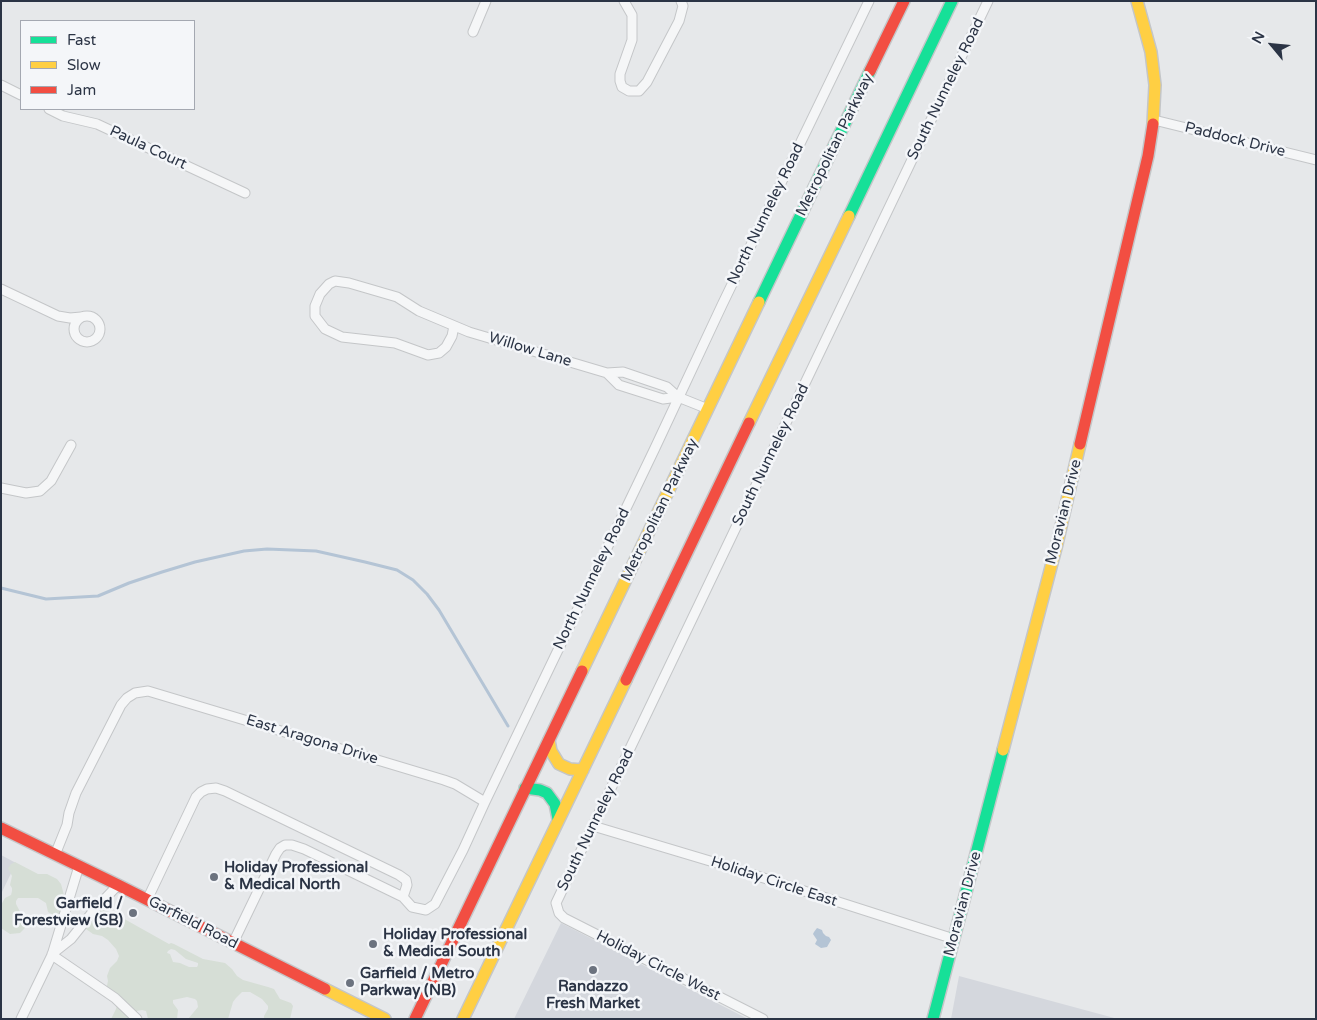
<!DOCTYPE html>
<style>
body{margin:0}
#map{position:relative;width:1317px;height:1020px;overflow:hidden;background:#e6e8ea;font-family:"Varela Round",sans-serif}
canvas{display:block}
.frame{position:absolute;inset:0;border:2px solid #2b3445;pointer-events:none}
.legend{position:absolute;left:20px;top:20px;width:175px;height:90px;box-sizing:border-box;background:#f4f6f9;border:1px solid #a4a8b1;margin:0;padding:6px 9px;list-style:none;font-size:15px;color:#2b3445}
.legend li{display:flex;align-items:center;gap:10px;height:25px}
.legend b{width:25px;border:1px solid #a4a8b1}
.north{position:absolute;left:1247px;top:20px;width:50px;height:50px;-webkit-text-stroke:4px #f4f6f9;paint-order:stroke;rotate:298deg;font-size:14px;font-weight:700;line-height:20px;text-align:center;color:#2b3445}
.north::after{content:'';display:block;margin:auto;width:18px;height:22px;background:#2b3445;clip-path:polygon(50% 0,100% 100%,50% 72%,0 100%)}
</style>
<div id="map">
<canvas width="1317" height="1020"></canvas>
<div class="frame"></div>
<ul class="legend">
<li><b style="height:6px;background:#16e098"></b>Fast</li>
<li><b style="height:6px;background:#ffcf43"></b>Slow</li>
<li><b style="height:6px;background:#f24e42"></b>Jam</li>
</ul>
<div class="north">N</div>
</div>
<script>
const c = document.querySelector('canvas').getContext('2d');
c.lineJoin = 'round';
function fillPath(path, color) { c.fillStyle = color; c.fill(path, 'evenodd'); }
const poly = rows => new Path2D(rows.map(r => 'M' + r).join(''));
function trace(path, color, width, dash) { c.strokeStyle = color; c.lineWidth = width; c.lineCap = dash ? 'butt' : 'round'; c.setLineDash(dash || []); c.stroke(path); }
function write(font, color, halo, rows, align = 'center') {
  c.font = font + ' "Varela Round",sans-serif'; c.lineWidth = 5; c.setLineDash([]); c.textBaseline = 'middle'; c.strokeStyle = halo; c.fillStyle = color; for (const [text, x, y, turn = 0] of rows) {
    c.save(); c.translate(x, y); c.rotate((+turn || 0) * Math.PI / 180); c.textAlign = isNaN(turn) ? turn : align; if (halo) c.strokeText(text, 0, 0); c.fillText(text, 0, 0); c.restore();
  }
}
fillPath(poly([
 [1,855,16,863,1,894],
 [561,923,748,1019,514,1019],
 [959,976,1118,1019,951,1019]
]), '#d4d7dd');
fillPath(poly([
 [15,862,38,874,47,874,57,879,61,884,64,895,71,900,63,914,58,916,53,915,48,912,46,903,38,898,18,898,16,901,16,904,26,923,25,928,20,933,10,934,1,928,1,905,5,898,11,895,12,891,12,888,10,885,12,876,8,868,11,864],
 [97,908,119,916,169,944,171,943,174,944,203,959,225,963,232,969,237,976,243,980,268,987,274,989,280,999,291,1003,293,1006,290,1019,264,1019,264,1016,268,1009,268,1006,262,999,250,992,242,992,236,998,233,1002,228,1019,188,1019,198,1007,197,1001,195,999,187,997,173,1000,173,1003,178,1010,177,1019,148,1019,146,1011,142,1010,137,1011,136,1014,137,1019,111,1019,116,1009,117,1004,106,990,108,981,107,976,110,968,117,961,119,956,116,949,108,940,102,936,93,934,86,929,87,923],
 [171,949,175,950,186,959,198,963,198,965,197,967,189,967,180,963,173,962,170,954,167,953,168,951]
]), '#d6ded6');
fillPath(poly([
 [817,928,822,930,823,933,826,936,829,937,831,940,827,947,821,948,815,944,817,940,813,934,814,932]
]), '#b4c4d5');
trace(poly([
 [1,588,46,599,98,596,129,583,162,572,195,562,244,551,267,549,316,551,365,562,397,570,413,580,427,594,439,610,508,726]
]), '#b4c4d5', 3);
const street = poly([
 [624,1,632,15,632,40,620,74,620,81,622,87,629,91,639,91,647,82,679,21,683,6,681,1],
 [473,32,486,1],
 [1,85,21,95],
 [49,109,63,116,97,124,245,193],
 [1154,120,1316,160],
 [1,289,58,316,70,318,81,317],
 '74 329a13 13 0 1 1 26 0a13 13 0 1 1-26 0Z',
 [454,326,452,336,446,347,439,353,428,355,395,343,342,337,325,329,315,316,315,306,320,294,329,284,335,281,349,283,397,297,419,311,469,332,607,373],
 [678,397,663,399,619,385,607,373,623,372,667,387,678,397,708,409],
 [1,488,26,493,40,491,51,481,71,445],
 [593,826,720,864,954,939],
 [55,855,67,825,69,813,76,793,121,705,127,698,135,693,148,691,444,780,455,784,485,802],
 [147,900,196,797,201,792,207,789,216,788,225,791,399,875,406,880,407,885,403,897],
 [233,943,276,854,280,848,285,845,292,845,304,849,403,897,412,907,426,910,435,904,463,850,485,802,655,448,722,305,869,1],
 [52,954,71,939,95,909,118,885],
 [52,955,115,998,137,1019],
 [21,1019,52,955,79,866],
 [763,1019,564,918,559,913,556,903,988,1]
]);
const fast = poly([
 [849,216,952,1],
 [759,302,870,71],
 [525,788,540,790,547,793,555,804,558,819],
 [933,1019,1003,750]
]);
const slow = poly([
 [1137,1,1151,52,1155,85,1153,124],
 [749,423,849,216],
 [582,671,759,302],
 [549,740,551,751,559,764,570,769,583,770],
 [1003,750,1057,544,1080,444],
 [325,989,385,1019],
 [463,1019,626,680]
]);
const jam = poly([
 [870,71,904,1],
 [1080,444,1148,156,1153,124],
 [626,680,749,423],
 [1,828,118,885,325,989],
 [415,1019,582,671]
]);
trace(street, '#c4c6c8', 11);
trace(fast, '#c4c6c8', 14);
trace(slow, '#c4c6c8', 14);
trace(jam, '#c4c6c8', 14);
trace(street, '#f5f6f7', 9);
trace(fast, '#16e098', 11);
trace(slow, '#ffcf43', 11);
trace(jam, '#f24e42', 11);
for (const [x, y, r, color] of [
 [214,877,5,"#6c737f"],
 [133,913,5,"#6c737f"],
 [373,944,5,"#6c737f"],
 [593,970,5,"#6c737f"],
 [350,983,5,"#6c737f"]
]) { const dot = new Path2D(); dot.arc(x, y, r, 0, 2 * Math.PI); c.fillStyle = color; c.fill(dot); trace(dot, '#f4f6f9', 2); }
write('15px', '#2b3445', '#f4f6f9', [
 ["South Nunneley Road",946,89,-64],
 ["Paddock Drive",1235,140,14],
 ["Metropolitan Parkway",835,145,-64],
 ["Paula Court",148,148,25],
 ["North Nunneley Road",766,214,-64],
 ["Willow Lane",530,350,17],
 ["South Nunneley Road",771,455,-64],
 ["Metropolitan Parkway",660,510,-64],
 ["Moravian Drive",1064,512,-76],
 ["North Nunneley Road",592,579,-64],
 ["East Aragona Drive",312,740,17],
 ["South Nunneley Road",596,820,-64],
 ["Holiday Circle East",774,882,18],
 ["Moravian Drive",963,904,-75],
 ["Garfield Road",193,923,27],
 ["Holiday Circle West",658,966,27]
]);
write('bold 15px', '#2b3445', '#f4f6f9', [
 ["Holiday Professional",224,868],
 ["& Medical North",224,885],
 ["Garfield /",123,904,"right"],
 ["Forestview (SB)",123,921,"right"],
 ["Holiday Professional",383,935],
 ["& Medical South",383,952],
 ["Garfield / Metro",360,974],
 ["Parkway (NB)",360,991],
 ["Randazzo",593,987,"center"],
 ["Fresh Market",593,1004,"center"]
], 'left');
</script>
